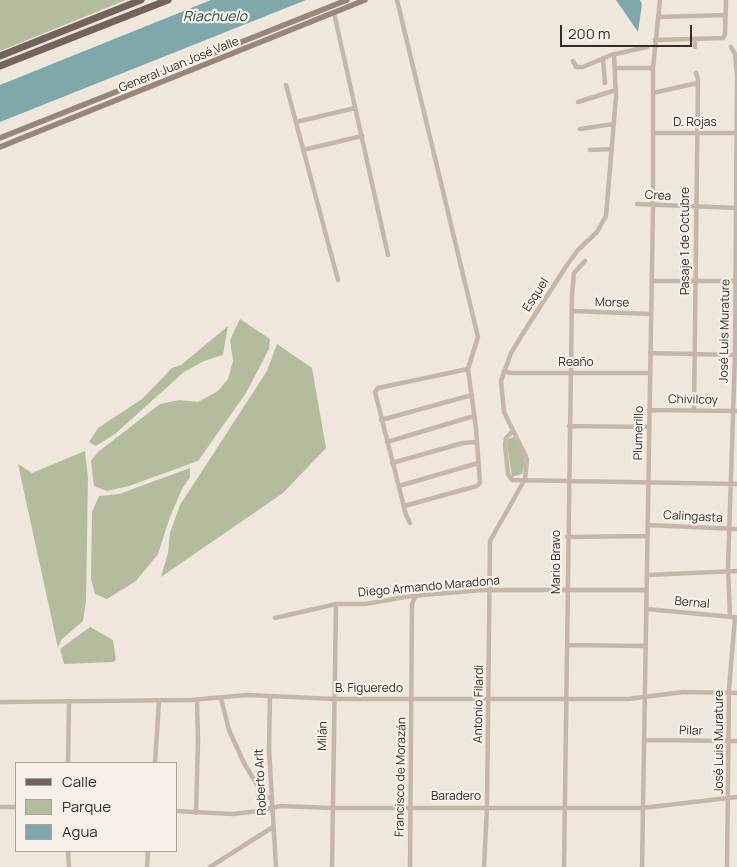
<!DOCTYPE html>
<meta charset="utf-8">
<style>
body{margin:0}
#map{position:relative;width:737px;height:867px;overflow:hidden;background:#efe6dc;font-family:Manrope,sans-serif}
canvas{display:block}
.legend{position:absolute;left:15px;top:762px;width:162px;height:90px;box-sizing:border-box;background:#f7f0e8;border:1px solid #a9a29b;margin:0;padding:6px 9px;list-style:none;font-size:15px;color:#342c28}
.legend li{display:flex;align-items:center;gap:10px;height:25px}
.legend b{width:25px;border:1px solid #a9a29b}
.scale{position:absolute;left:560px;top:25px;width:132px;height:22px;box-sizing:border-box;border:2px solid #342c28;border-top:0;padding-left:6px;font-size:15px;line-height:18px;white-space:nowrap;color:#342c28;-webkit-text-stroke:4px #f7f0e8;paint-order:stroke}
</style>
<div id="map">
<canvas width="737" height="867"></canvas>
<ul class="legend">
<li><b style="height:6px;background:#74635b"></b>Calle</li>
<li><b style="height:14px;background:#b3bd9d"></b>Parque</li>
<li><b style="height:14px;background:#7ea8a9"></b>Agua</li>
</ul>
<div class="scale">200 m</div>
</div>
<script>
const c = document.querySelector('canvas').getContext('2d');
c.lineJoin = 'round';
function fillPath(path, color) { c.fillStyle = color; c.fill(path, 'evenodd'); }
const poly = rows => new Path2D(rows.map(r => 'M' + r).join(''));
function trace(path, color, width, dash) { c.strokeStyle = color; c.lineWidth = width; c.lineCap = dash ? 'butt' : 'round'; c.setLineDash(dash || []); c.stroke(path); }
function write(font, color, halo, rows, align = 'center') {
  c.font = font + ' Manrope,sans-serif'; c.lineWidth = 4.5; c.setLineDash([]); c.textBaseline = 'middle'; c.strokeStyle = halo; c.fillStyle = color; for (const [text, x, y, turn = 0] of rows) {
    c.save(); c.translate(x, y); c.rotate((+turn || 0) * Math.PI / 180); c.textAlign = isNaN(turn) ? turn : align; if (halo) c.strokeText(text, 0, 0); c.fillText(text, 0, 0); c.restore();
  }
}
fillPath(poly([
 [0,0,126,0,0,51],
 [240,319,270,339,269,349,246,393,198,461,129,486,107,491,94,486,91,461,98,452,160,404,179,400,198,402,218,391,228,379,233,361,230,340],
 [228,326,223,355,204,361,184,372,115,434,96,446,89,442,98,428,142,399,172,368,181,365],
 [277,344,312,368,326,448,283,493,161,577,168,553,170,533,180,505,267,371],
 [514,437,523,451,525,463,522,474,512,477,507,444,508,439],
 [85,451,88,478,86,601,83,621,61,640,58,648,18,464,32,473],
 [190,468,190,477,182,489,170,517,158,554,136,581,107,599,95,594,91,579,92,512,99,496,119,494],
 [90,627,113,640,116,660,113,662,64,664,60,649]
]), '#b3bd9d');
fillPath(poly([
 [211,0,306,0,0,122,0,85],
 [616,0,640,0,642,4,638,32]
]), '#7ea8a9');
trace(poly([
 [397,0,478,337,468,369,476,428,480,483,477,486,404,506],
 [334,13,388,255],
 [658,17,726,15],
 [655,40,723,38,725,34,726,0],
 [695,47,695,39],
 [603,58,605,83],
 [573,61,576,67,583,67,611,55,647,47],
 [616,68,653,68],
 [286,85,338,280],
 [653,93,697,83],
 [578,102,616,90],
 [296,122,355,108],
 [580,129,613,124],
 [654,133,737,133],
 [303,150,362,136],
 [590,150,612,149],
 [637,204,737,208],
 [652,281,737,281],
 [572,311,651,314],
 [650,353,736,355],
 [504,371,510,373,650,373],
 [649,410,737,411],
 [694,410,698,79,696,73],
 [381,420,472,395],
 [569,426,649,427],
 [512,432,506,438,505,445,508,474,512,480,737,484],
 [387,442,474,416],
 [392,463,463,443,476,442],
 [399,486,478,463],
 [410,523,406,515,375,392,378,388,468,369],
 [648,525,737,529],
 [567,537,647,536],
 [647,575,737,571],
 [646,609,733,617],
 [730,617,728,567,735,355,737,75,735,54,731,47],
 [275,618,336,604,365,604,411,596,482,590,646,590],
 [567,645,645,646],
 [270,697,269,749,276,867],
 [221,698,229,730,244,763,262,793,271,799],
 [0,702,191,700,247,695,334,699,628,699,683,692,737,693],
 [644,740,737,741],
 [68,763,69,701],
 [155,763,159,701],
 [0,807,16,807],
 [176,811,233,814,258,811,280,806,332,808,642,808,737,797],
 [196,813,198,741,197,700],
 [68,851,69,867],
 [147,867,148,851],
 [210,867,273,827],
 [332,867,336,604],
 [410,867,412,604,415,597],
 [484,867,487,807,490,541,525,479,527,459,504,412,501,381,511,353,527,327,567,265,578,250,597,232,606,216,616,97,614,54],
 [564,867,572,294,574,273,585,261],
 [642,867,653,207,653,68,660,0],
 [727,867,729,689,735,617]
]), '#c6b6a9', 4.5);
trace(poly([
 [0,138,347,0],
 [0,147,365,0]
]), '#99867b', 5.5);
trace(poly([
 [0,56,141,0],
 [0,66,168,0]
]), '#74635b', 7);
write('12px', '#342c28', '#f7f0e8', [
 ["General Juan José Valle",179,65,-22],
 ["D. Rojas",695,123],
 ["Crea",658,196,4],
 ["Pasaje 1 de Octubre",686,241,-90],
 ["Esquel",536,295,-57],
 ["Morse",612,303,1],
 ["José Luis Murature",725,331,-89],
 ["Reaño",576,363],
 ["Chivilcoy",693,400,1],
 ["Plumerillo",639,433,-89],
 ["Calingasta",693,517,3],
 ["Mario Bravo",557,562,-90],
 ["Diego Armando Maradona",429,587,-5],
 ["Bernal",692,603,5],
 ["B. Figueredo",369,689],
 ["Antonio Filardi",479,704,-89],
 ["Pilar",691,731,1],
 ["Milán",323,736,-89],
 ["José Luis Murature",720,742,-90],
 ["Francisco de Morazán",401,777,-89],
 ["Roberto Arlt",261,782,-93],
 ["Baradero",456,797]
]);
write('italic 14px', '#224f51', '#f7f0e8', [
 ["Riachuelo",215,17]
]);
</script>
